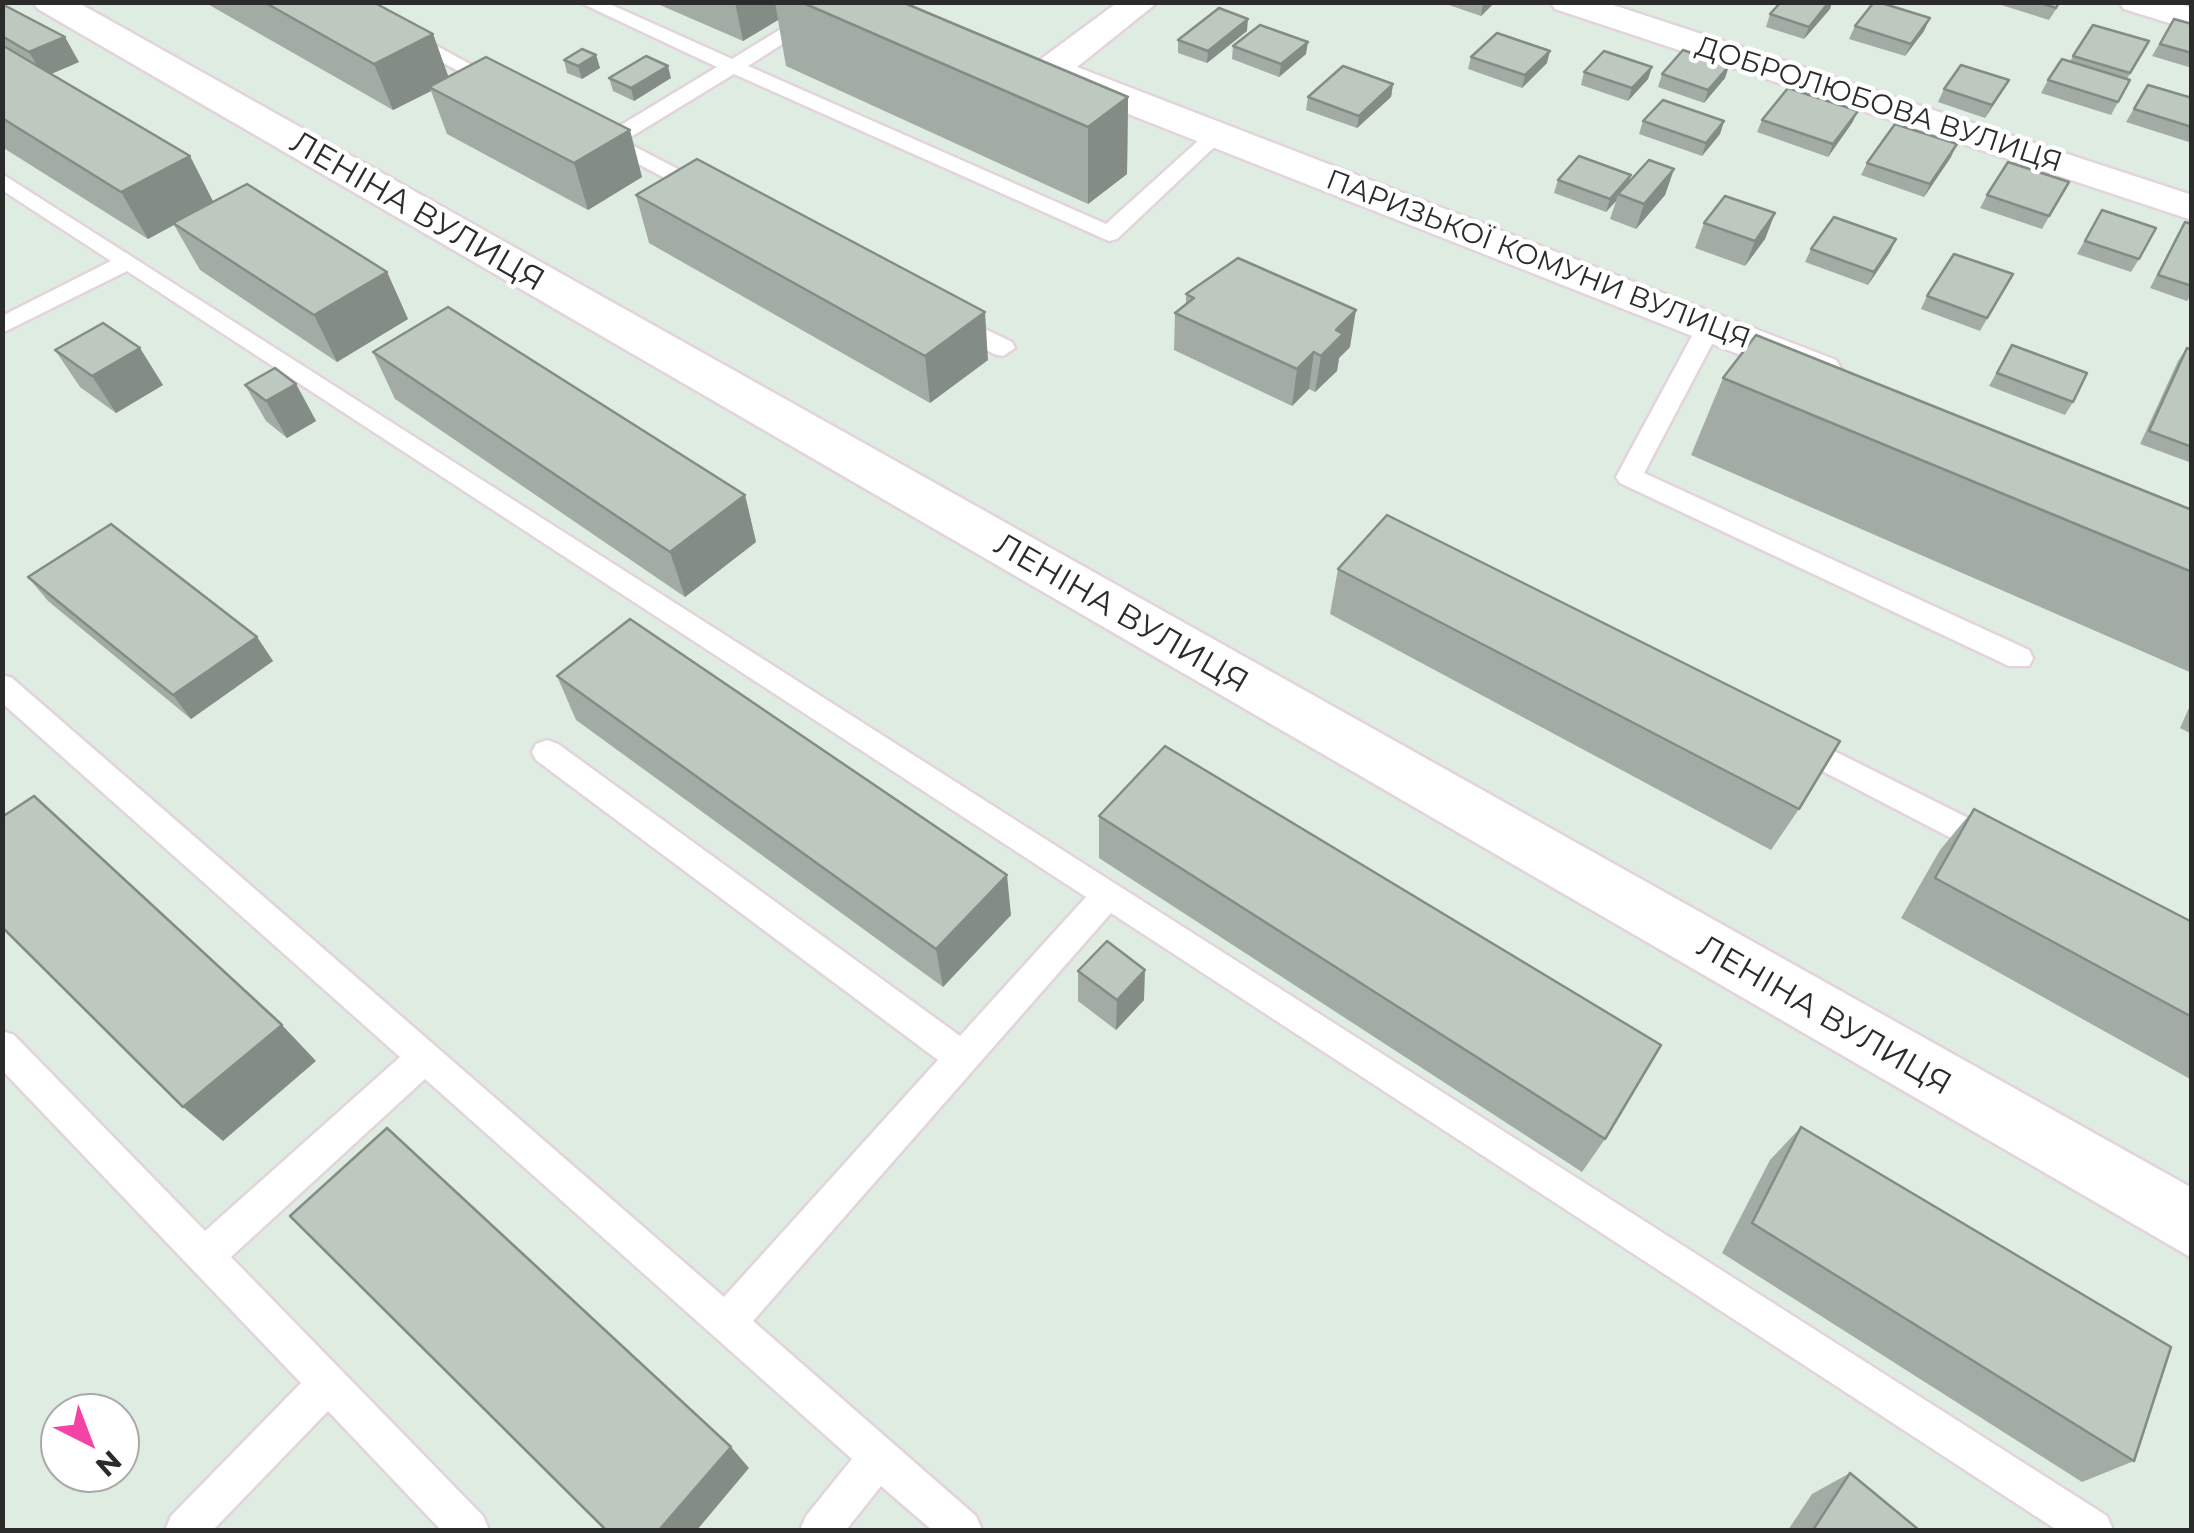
<!DOCTYPE html>
<meta charset="utf-8">
<style>
body{margin:0}
#map{position:relative;width:2194px;height:1533px;overflow:hidden;background:#deece1;font-family:Montserrat,sans-serif}
canvas{display:block}
.frame{position:absolute;inset:0;border:5px solid #2b2b2b;pointer-events:none}
.north{position:absolute;left:40px;top:1393px;width:100px;height:100px;box-sizing:border-box;background:#fff;border:2px solid #aaa;border-radius:50%;rotate:138deg;font-size:28px;font-weight:700;line-height:40px;text-align:center;color:#2b2b2b}
.north::after{content:'';display:block;margin:auto;width:35px;height:45px;background:#f443a5;clip-path:polygon(50% 0,100% 100%,50% 72%,0 100%)}
</style>
<div id="map">
<canvas width="2194" height="1533"></canvas>
<div class="frame"></div>
<div class="north">N</div>
</div>
<script>
const c = document.querySelector('canvas').getContext('2d');
c.lineJoin = 'round';
const poly = rows => new Path2D(rows.map(r => 'M' + r).join(''));
function trace(path, color, width, dash) { c.strokeStyle = color; c.lineWidth = width; c.lineCap = dash ? 'butt' : 'round'; c.setLineDash(dash || []); c.stroke(path); }
function fillPath(path, color) { c.fillStyle = color; c.fill(path, 'evenodd'); }
function write(font, color, halo, rows, align = 'center') {
  c.font = font + ' Montserrat,sans-serif'; c.lineWidth = 9; c.setLineDash([]); c.textBaseline = 'middle'; c.strokeStyle = halo; c.fillStyle = color; for (const [text, x, y, turn = 0] of rows) {
    c.save(); c.translate(x, y); c.rotate((+turn || 0) * Math.PI / 180); c.textAlign = isNaN(turn) ? turn : align; if (halo) c.strokeText(text, 0, 0); c.fillText(text, 0, 0); c.restore();
  }
}
const lane = poly([
 [332,2,356,2,512,87,495,91,332,2],
 [579,2,605,2,732,59,825,2,848,2,748,66,1106,224,1209,131,1216,129,1227,135,1117,239,1109,241,734,74,624,141,714,188,717,193,706,200,590,138,608,133,717,67,579,2],
 [2,174,2107,1516,2113,1530,2057,1530,1111,913,753,1321,976,1516,982,1530,932,1530,881,1486,846,1530,800,1530,806,1516,852,1459,425,1079,231,1257,483,1516,489,1530,441,1530,328,1411,213,1530,165,1530,171,1516,301,1383,2,1070,2,1031,14,1035,205,1231,400,1057,2,703,2,675,12,678,724,1297,938,1060,536,760,532,752,536,744,547,740,558,744,960,1036,1086,897,127,271,2,333,2,316,111,261,2,190,2,174],
 [951,313,1012,342,1015,348,1003,356,994,354,943,326,943,316,951,313],
 [1710,317,1722,325,1644,473,2029,650,2033,658,2029,666,2009,666,1620,483,1616,477,1698,325,1710,317],
 [1794,731,2004,836,2009,845,2004,854,1993,858,1982,854,1784,751,1779,743,1784,735,1794,731]
]);
const street = poly([
 [1118,2,1158,2,1077,67,1836,360,1842,370,1836,380,1820,385,1804,380,1037,78,1032,70,1037,62,1118,2],
 [1550,2,1604,2,2192,195,2192,220,1555,9,1550,2],
 [2119,2,2175,2,2192,8,2192,30,2124,9,2119,2]
]);
const secondary = poly([
 [33,2,77,2,2192,1188,2192,1258,38,9,33,2]
]);
trace(lane, '#e3d3dc', 5);
trace(street, '#e3d3dc', 5);
trace(secondary, '#e3d3dc', 5);
fillPath(lane, '#fff');
fillPath(street, '#fff');
fillPath(secondary, '#fff');
fillPath(poly([
 [204,2,373,2,433,34,448,77,642,177,588,210,447,134,431,91,393,110],
 [653,2,801,2,1128,97,1127,174,1088,204,786,66,778,20,743,41],
 [1440,2,1495,2,1481,16],
 [1781,2,1832,2,1830,9,1804,39,1766,27,1770,14],
 [1992,2,2061,2,2049,20],
 [2,4,79,62,51,74,214,202,387,272,408,319,337,362,200,270,174,225,148,239,2,147],
 [2174,19,2192,24,2192,68,2152,56],
 [2093,25,2149,41,2127,79,2130,80,2111,115,2041,93,2048,80,2070,61],
 [1855,26,1924,31,1905,56,1849,39],
 [1247,31,1207,63,1178,53,1178,40],
 [1233,46,1306,54,1279,77,1232,59],
 [596,55,600,68,582,79,567,73,564,60],
 [1471,57,1547,63,1522,88,1468,69],
 [1652,67,1648,79,1628,101,1581,85,1584,72],
 [1662,74,1725,78,1704,103,1658,87],
 [609,78,671,78,634,101,613,91],
 [1393,84,1391,97,1357,128,1306,110,1308,97],
 [2148,85,2192,98,2192,143,2126,122],
 [1944,89,2002,92,1985,118,1938,102],
 [1858,111,1852,123,1828,157,1757,132,1762,120],
 [1643,121,1724,121,1720,134,1702,156,1639,134],
 [1951,157,1924,197,1861,175,1867,163],
 [1674,169,1665,195,1636,229,1610,219,1616,201,1606,212,1554,193,1558,180,1629,182],
 [2069,182,2042,229,1980,208,1987,195],
 [636,195,988,360,930,403,649,243],
 [2102,210,2139,259,2131,272,2077,254],
 [1775,213,1765,239,1745,266,1695,248,1704,223],
 [2185,222,2192,224,2192,294,2187,301,2150,288,2177,235],
 [1896,239,1890,252,1868,285,1805,262,1811,249],
 [2013,274,1980,331,1921,309,1927,296],
 [1186,294,1350,347,1339,358,1337,371,1315,392,1309,389,1292,406,1174,350,1175,313,1186,304],
 [2012,345,2073,402,2065,415,1989,386],
 [2187,348,2192,350,2192,463,2140,444,2178,361],
 [55,350,163,385,116,413,80,387],
 [373,352,745,495,756,542,685,597,395,399],
 [1723,378,2192,510,2192,673,1691,455],
 [296,384,316,421,287,438,266,421,245,385],
 [1338,569,1799,809,1771,850,1330,614],
 [28,577,257,637,273,661,191,719,48,601],
 [557,676,1011,915,943,987,576,720],
 [2192,701,2192,734,2180,728],
 [1974,809,2192,922,2192,1080,1901,918,1940,850],
 [1099,816,1605,1139,1582,1172,1099,858],
 [1078,971,1144,1000,1116,1030,1078,1001],
 [1801,1127,2134,1461,2082,1482,1722,1253,1770,1160],
 [1850,1473,1919,1530,1788,1530,1812,1494]
]), '#a3aca4');
fillPath(poly([
 [735,2,775,2,778,20,743,41],
 [1484,2,1495,2,1481,16,1483,4],
 [1829,2,1832,2,1830,9,1804,39,1809,27],
 [1930,18,1924,31,1905,56,1911,44],
 [1248,19,1247,31,1207,63,1208,51],
 [433,34,450,81,429,87,431,91,393,110,374,64],
 [65,37,79,62,44,77,29,52],
 [1308,42,1306,54,1279,77,1281,64],
 [1550,51,1547,63,1522,88,1525,75],
 [596,55,600,68,582,79,578,66],
 [668,66,671,78,634,101,631,88],
 [1729,66,1725,78,1704,103,1708,90],
 [1652,67,1648,79,1628,101,1632,88],
 [2009,80,2002,92,1985,118,1992,105],
 [1393,84,1391,97,1357,128,1359,116],
 [1128,97,1127,174,1088,204,1088,127],
 [1858,111,1852,123,1828,157,1833,144],
 [1724,121,1720,134,1702,156,1706,143],
 [630,130,642,177,588,210,574,163],
 [1957,144,1951,157,1924,197,1930,184],
 [190,156,214,203,148,239,121,192],
 [1674,169,1665,195,1636,229,1644,204],
 [1631,175,1627,188,1618,194,1616,201,1606,212,1610,199],
 [1775,213,1765,239,1745,266,1755,241],
 [1896,239,1890,252,1868,285,1874,272],
 [387,272,408,319,337,362,314,315],
 [1356,310,1350,347,1339,358,1337,371,1315,392,1321,356,1336,330],
 [985,312,988,360,930,403,925,356],
 [140,348,163,385,116,413,92,376],
 [1314,352,1309,389,1292,406,1297,369],
 [296,384,316,421,287,438,266,401],
 [745,495,756,542,685,597,670,552],
 [257,637,273,661,191,719,173,695],
 [1007,875,1011,915,943,987,936,949],
 [1145,970,1144,1000,1116,1030,1117,1000],
 [282,1025,316,1061,223,1141,183,1107],
 [731,1447,749,1468,697,1530,659,1530]
]), '#848c86');
const building = poly([
 [264,2,373,2,433,34,374,64,264,2],
 [801,2,902,2,1128,97,1088,127,801,2],
 [1781,2,1829,2,1809,27,1770,14,1781,2],
 [1874,2,1878,2,1930,18,1911,44,1855,26,1874,2],
 [2038,2,2059,2,2056,8,2038,2],
 [2,4,65,37,29,52,2,36,2,4],
 [1219,8,1248,19,1208,51,1178,40,1219,8],
 [2174,19,2192,24,2192,53,2160,44,2174,19],
 [1260,25,1308,42,1281,64,1233,46,1260,25],
 [2093,25,2149,41,2130,73,2073,56,2093,25],
 [1497,33,1550,51,1525,75,1471,57,1497,33],
 [2,45,190,156,121,192,2,118,2,45],
 [582,49,596,55,578,66,564,60,582,49],
 [1683,50,1729,66,1708,90,1662,74,1683,50],
 [1604,51,1652,67,1632,88,1584,72,1604,51],
 [646,56,668,66,631,88,609,78,646,56],
 [486,57,630,130,574,163,429,87,486,57],
 [2062,59,2130,80,2118,102,2048,80,2062,59],
 [1961,65,2009,80,1992,105,1944,89,1961,65],
 [1343,66,1393,84,1359,116,1308,97,1343,66],
 [2148,85,2192,98,2192,127,2134,109,2148,85],
 [1788,88,1858,111,1833,144,1762,120,1788,88],
 [1663,100,1724,121,1706,143,1643,121,1663,100],
 [1895,124,1957,144,1930,184,1867,163,1895,124],
 [1579,156,1631,175,1610,199,1558,180,1579,156],
 [697,159,985,312,925,356,636,195,697,159],
 [1649,160,1674,169,1644,204,1618,194,1649,160],
 [2008,162,2069,182,2049,216,1987,195,2008,162],
 [247,184,387,272,314,315,173,223,247,184],
 [1725,196,1775,213,1755,241,1704,223,1725,196],
 [2102,210,2156,228,2139,259,2085,241,2102,210],
 [1834,217,1896,239,1874,272,1811,249,1834,217],
 [2185,222,2192,224,2192,286,2158,275,2185,222],
 [1954,254,2013,274,1987,318,1927,296,1954,254],
 [1238,258,1356,310,1336,330,1343,334,1321,356,1314,352,1297,369,1175,313,1194,298,1186,294,1238,258],
 [448,307,745,495,670,552,373,352,448,307],
 [103,323,140,348,92,376,55,350,103,323],
 [1756,335,2192,510,2192,572,1723,378,1756,335],
 [2012,345,2087,373,2073,402,1997,373,2012,345],
 [2187,348,2192,350,2192,447,2149,431,2187,348],
 [275,368,296,384,266,401,245,385,275,368],
 [1387,515,1840,741,1799,809,1338,569,1387,515],
 [111,524,257,637,173,695,28,577,111,524],
 [630,619,1007,875,936,949,557,676,630,619],
 [1165,746,1661,1045,1605,1139,1099,816,1165,746],
 [34,796,282,1025,183,1107,2,927,2,817,34,796],
 [1974,809,2192,922,2192,1017,1935,878,1974,809],
 [1107,941,1145,970,1117,1000,1078,971,1107,941],
 [1801,1127,2171,1347,2134,1461,1752,1223,1801,1127],
 [387,1128,731,1447,659,1530,606,1530,290,1216,387,1128],
 [1850,1473,1919,1530,1813,1530,1850,1473]
]);
fillPath(building, '#bdc8bf');
trace(building, '#848c86', 2.5);
write('28px', '#2b2b2b', '#fff', [
 ["ДОБРОЛЮБОВА ВУЛИЦЯ",1879,105,18],
 ["ПАРИЗЬКОЇ КОМУНИ ВУЛИЦЯ",1538,260,21]
]);
write('32px', '#2b2b2b', '#fff', [
 ["ЛЕНІНА ВУЛИЦЯ",417,212,30],
 ["ЛЕНІНА ВУЛИЦЯ",1121,614,30],
 ["ЛЕНІНА ВУЛИЦЯ",1824,1016,30]
]);
</script>
